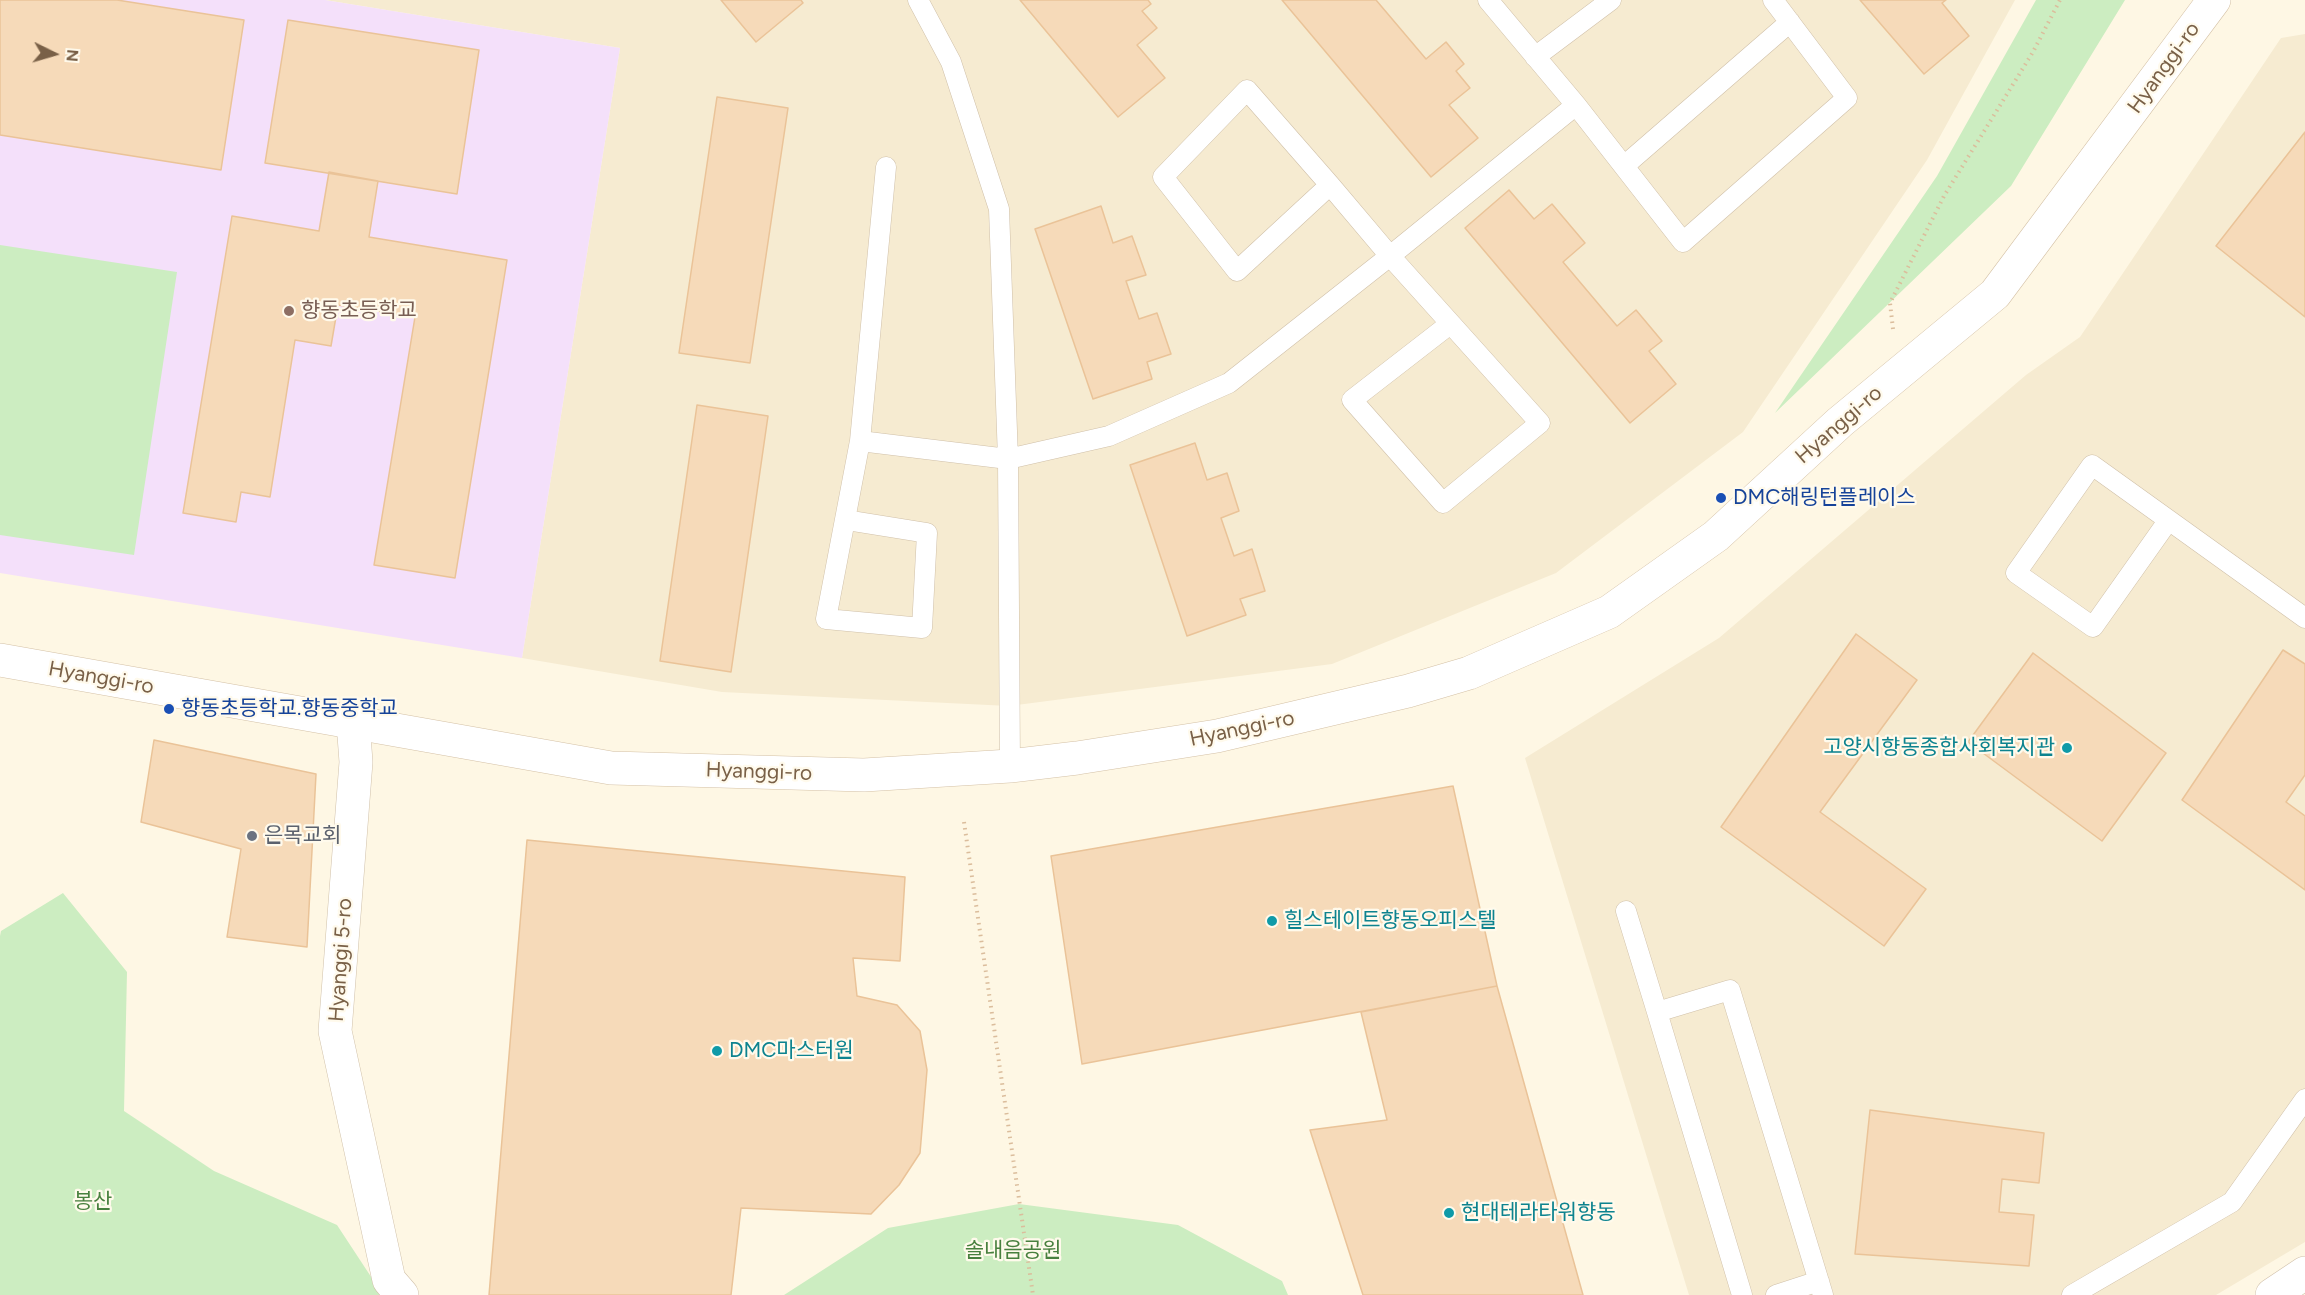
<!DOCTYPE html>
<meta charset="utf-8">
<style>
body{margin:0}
#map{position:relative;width:2305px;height:1295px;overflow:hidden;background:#fef7e4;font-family:Figtree,sans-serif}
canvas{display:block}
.north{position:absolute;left:24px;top:24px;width:60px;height:60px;-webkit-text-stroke:4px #fffaec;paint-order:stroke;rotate:95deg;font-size:16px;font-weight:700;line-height:24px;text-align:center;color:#796047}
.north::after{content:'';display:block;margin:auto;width:21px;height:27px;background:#796047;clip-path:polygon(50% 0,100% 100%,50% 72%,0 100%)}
</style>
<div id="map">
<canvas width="2305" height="1295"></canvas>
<div class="north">N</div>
</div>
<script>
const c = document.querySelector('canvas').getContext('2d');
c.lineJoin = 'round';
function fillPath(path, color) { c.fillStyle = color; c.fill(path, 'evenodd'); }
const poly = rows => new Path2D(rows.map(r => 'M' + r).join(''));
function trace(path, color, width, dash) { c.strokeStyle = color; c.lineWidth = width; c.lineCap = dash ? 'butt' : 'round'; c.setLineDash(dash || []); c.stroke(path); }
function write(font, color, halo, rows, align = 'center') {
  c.font = font + ' Figtree,"Noto Sans KR",sans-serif'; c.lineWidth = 4.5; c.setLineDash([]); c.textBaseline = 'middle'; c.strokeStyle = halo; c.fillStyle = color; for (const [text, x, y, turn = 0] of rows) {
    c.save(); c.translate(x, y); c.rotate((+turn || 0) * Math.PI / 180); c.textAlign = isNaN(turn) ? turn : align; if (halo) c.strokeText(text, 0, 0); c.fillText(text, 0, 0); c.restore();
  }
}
fillPath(poly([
 [325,0,2015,0,1927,160,1743,432,1556,573,1332,664,1009,706,722,692,522,658,620,48],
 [2305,34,2305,1242,2216,1295,1689,1295,1525,758,1719,638,2026,375,2080,337,2281,38]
]), '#f6ebd1');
fillPath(poly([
 [0,0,325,0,620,48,522,658,0,573]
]), '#f4e0fa');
fillPath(poly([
 [2036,0,2125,0,2011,186,1775,413,1937,176],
 [0,245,177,272,134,555,0,535],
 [63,893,127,972,124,1111,214,1171,337,1225,383,1295,0,1295,0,936,1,931],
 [1019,1204,1178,1225,1282,1281,1288,1295,784,1295,888,1228]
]), '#ccedc1');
const building = poly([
 [0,0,117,0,244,20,221,170,0,135,0,0],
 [721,0,801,0,803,3,756,42,721,0],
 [1020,0,1148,0,1151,4,1142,11,1157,28,1137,45,1165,78,1118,117,1020,0],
 [1282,0,1376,0,1426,59,1446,42,1464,64,1456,71,1470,88,1449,105,1478,138,1431,177,1282,0],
 [1860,0,1946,0,1942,3,1969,36,1924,74,1860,0],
 [288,20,479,50,457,194,265,163,288,20],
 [717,97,788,108,750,363,679,353,717,97],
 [2305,132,2305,317,2216,246,2305,132],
 [329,172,378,181,369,237,507,260,455,578,374,565,415,317,338,305,331,346,295,340,270,497,241,492,236,522,183,513,232,216,319,231,329,172],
 [1509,190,1534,219,1552,204,1585,243,1563,262,1617,326,1636,310,1662,341,1649,351,1676,384,1630,423,1465,228,1509,190],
 [1101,206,1113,243,1132,236,1146,275,1126,281,1139,319,1157,313,1171,354,1147,362,1152,379,1093,399,1035,229,1101,206],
 [697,405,768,416,731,672,660,661,697,405],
 [1195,443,1207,480,1227,473,1239,511,1221,518,1234,556,1252,549,1265,591,1240,599,1246,615,1187,636,1130,465,1195,443],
 [1856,634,1917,680,1820,812,1926,889,1884,946,1721,827,1856,634],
 [2283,650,2305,664,2305,775,2286,802,2305,816,2305,890,2182,800,2283,650],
 [2033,653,2166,753,2102,841,1968,742,2033,653],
 [154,740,316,774,307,947,227,937,241,849,141,822,154,740],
 [1453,786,1497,986,1082,1064,1051,856,1453,786],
 [527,840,905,877,900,961,853,958,857,996,897,1005,920,1031,927,1070,920,1153,899,1185,871,1214,741,1208,731,1295,489,1295,527,840],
 [1497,986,1583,1295,1363,1295,1310,1130,1387,1120,1361,1012,1497,986],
 [1870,1110,2044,1133,2039,1183,2002,1179,1999,1212,2034,1215,2029,1266,1855,1254,1870,1110]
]);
fillPath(building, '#f6dab9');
trace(building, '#eac398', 1.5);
const service = poly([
 [918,0,951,62,999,209,1008,459,1010,766],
 [1488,0,1576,105,1683,242,1847,98,1773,0],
 [1535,57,1611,0],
 [1624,166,1790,22],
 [1330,185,1237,271,1163,177,1247,90,1330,185,1390,256,1540,423,1443,503,1352,400,1450,324],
 [860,441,1008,459,1109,436,1229,383,1390,256,1576,105],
 [846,520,927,533,922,628,826,619,860,441,886,167],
 [2168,521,2093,627,2016,573,2092,465,2305,618],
 [1626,911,1657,1012,1730,990,1823,1295],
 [1657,1012,1742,1295],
 [1776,1295,1819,1281],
 [2072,1295,2232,1202,2305,1099]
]);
const minor = poly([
 [353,722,356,762,335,1031,389,1280,402,1295],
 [2272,1295,2305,1273]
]);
const secondary = poly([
 [0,660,611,768,864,775,1010,766,1077,758,1217,736,1408,691,1469,673,1609,612,1716,536,1840,422,1995,294,2214,0]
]);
trace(service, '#d0c0a9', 21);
trace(minor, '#d0c0a9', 34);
trace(secondary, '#d4c1a6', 34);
trace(poly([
 [1893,329,1890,303,1944,196,2033,52,2060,0],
 [964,822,1033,1295]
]), '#dbbd9c', 4, [1.5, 4.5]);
trace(service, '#fff', 20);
trace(minor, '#fff', 33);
trace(secondary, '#fff', 33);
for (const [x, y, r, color] of [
 [289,311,6,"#8d6e63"],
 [1721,498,6,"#1a4fb4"],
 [169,709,6,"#1a4fb4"],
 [2067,748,6,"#0f9aa8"],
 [252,836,6,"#6b7280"],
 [1272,921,6,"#0f9aa8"],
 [717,1051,6,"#0f9aa8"],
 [1449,1213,6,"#0f9aa8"]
]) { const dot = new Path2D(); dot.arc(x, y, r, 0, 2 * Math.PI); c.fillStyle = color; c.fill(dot); trace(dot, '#fffaec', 2); }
write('21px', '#796047', '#fffaec', [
 ["Hyanggi-ro",2164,68,-54],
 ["Hyanggi-ro",1839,425,-41],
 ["Hyanggi-ro",101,678,10],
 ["Hyanggi-ro",1242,729,-12],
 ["Hyanggi-ro",759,772,2],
 ["Hyanggi 5-ro",341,960,-86]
]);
write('21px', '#785e54', '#fffaec', [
 ["향동초등학교",301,311]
], 'left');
write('21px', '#164399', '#fffaec', [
 ["DMC해링턴플레이스",1733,498],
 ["향동초등학교.향동중학교",181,709]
], 'left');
write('21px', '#0d838f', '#fffaec', [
 ["고양시향동종합사회복지관",2055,748,"right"],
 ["힐스테이트향동오피스텔",1284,921],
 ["DMC마스터원",729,1051],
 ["현대테라타워향동",1461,1213]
], 'left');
write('21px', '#5b616d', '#fffaec', [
 ["은목교회",264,836]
], 'left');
write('21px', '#48803e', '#fffaec', [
 ["봉산",93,1202],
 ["솔내음공원",1013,1251]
]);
</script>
